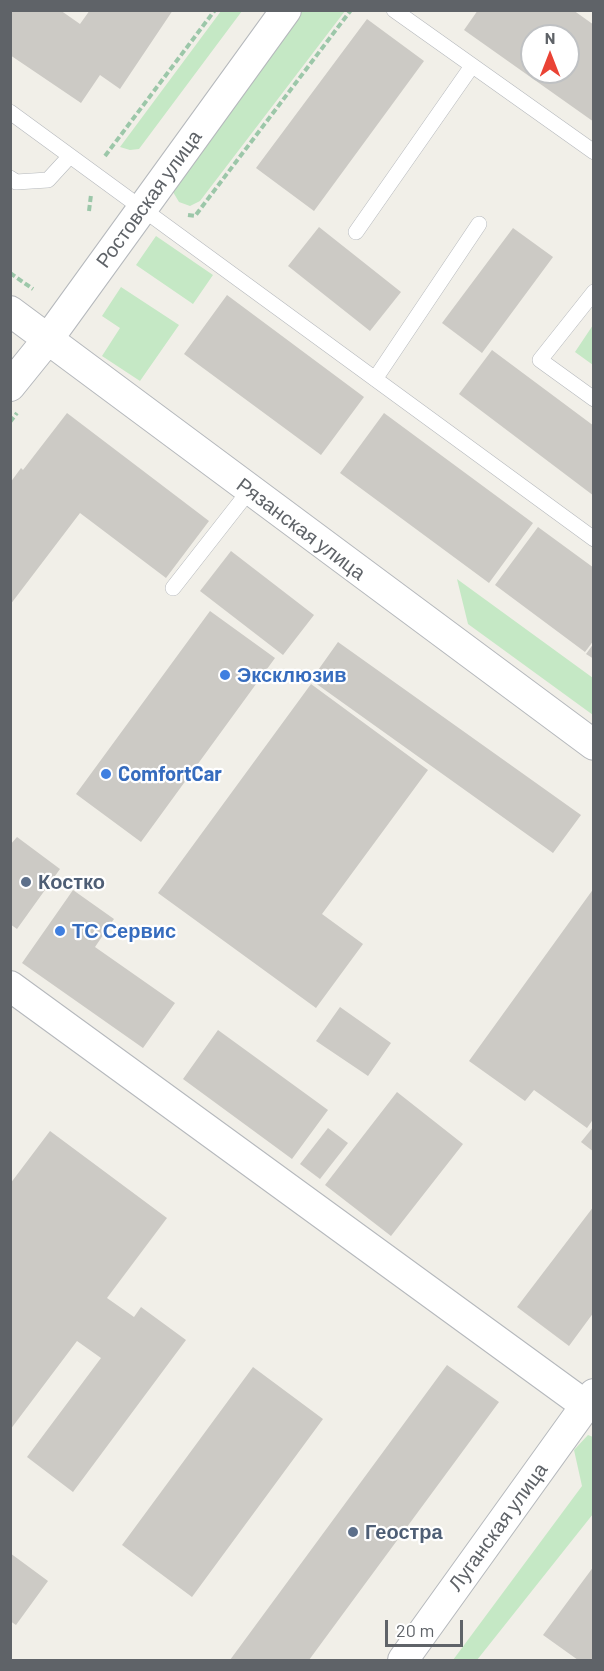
<!DOCTYPE html>
<meta charset="utf-8">
<style>
body{margin:0}
#map{position:relative;width:604px;height:1671px;overflow:hidden;background:#f1efe8;font-family:Barlow,sans-serif}
canvas{display:block}
.frame{position:absolute;inset:0;border:12px solid #5f6368;pointer-events:none}
.north{position:absolute;left:520px;top:24px;width:60px;height:60px;box-sizing:border-box;background:#fff;border:2px solid #bfc1c3;border-radius:50%;rotate:0deg;font-size:16px;font-weight:700;line-height:24px;text-align:center;color:#5f6368}
.north::after{content:'';display:block;margin:auto;width:21px;height:27px;background:#ea4335;clip-path:polygon(50% 0,100% 100%,50% 72%,0 100%)}
.scale{position:absolute;left:385px;top:1620px;width:78px;height:27px;box-sizing:border-box;border:3px solid #5f6368;border-top:0;padding-left:8px;font-size:18px;line-height:21px;white-space:nowrap;color:#5f6368;-webkit-text-stroke:4px #fff;paint-order:stroke}
</style>
<div id="map">
<canvas width="604" height="1671"></canvas>
<div class="frame"></div>
<div class="north">N</div>
<div class="scale">20 m</div>
</div>
<script>
const c = document.querySelector('canvas').getContext('2d');
c.lineJoin = 'round';
function fillPath(path, color) { c.fillStyle = color; c.fill(path, 'evenodd'); }
const poly = rows => new Path2D(rows.map(r => 'M' + r).join(''));
function trace(path, color, width, dash) { c.strokeStyle = color; c.lineWidth = width; c.lineCap = dash ? 'butt' : 'round'; c.setLineDash(dash || []); c.stroke(path); }
function write(font, color, halo, rows, align = 'center') {
  c.font = font + ' Barlow,sans-serif'; c.lineWidth = 4.5; c.setLineDash([]); c.textBaseline = 'middle'; c.strokeStyle = halo; c.fillStyle = color; for (const [text, x, y, turn = 0] of rows) {
    c.save(); c.translate(x, y); c.rotate((+turn || 0) * Math.PI / 180); c.textAlign = isNaN(turn) ? turn : align; if (halo) c.strokeText(text, 0, 0); c.fillText(text, 0, 0); c.restore();
  }
}
fillPath(poly([
 [221,11,242,11,139,149,130,150,120,147],
 [301,11,345,11,200,201,190,206,179,202,173,192,174,181],
 [156,236,213,275,193,304,136,265],
 [121,287,179,325,140,381,102,356,120,328,102,316],
 [593,325,593,365,575,352],
 [457,579,593,678,593,715,468,624],
 [588,1435,593,1437,593,1514,477,1660,453,1660,582,1486,574,1450]
]), '#c5e8c5');
fillPath(poly([
 [13,10,60,10,80,24,90,10,173,10,120,89,100,75,81,103,10,55,10,14],
 [478,10,573,10,594,25,594,122,464,30],
 [532,36,568,36,568,72,532,72],
 [367,19,424,61,314,211,256,168],
 [319,227,401,292,370,331,288,266],
 [513,228,553,257,482,353,442,323],
 [227,295,364,397,321,455,184,354],
 [492,350,594,426,594,496,459,394],
 [67,413,209,521,166,578,80,513,10,605,10,483,21,468,23,470],
 [384,413,533,523,489,583,340,473],
 [538,527,594,568,594,640,585,652,495,585],
 [231,551,314,615,283,655,200,591],
 [210,611,275,658,141,842,76,794],
 [338,642,581,815,553,853,311,680],
 [594,643,594,659,586,654],
 [311,684,428,770,322,914,363,944,316,1008,158,893],
 [17,837,60,869,17,929,10,924,10,845],
 [594,888,594,1118,587,1128,534,1090,525,1101,469,1061],
 [73,890,114,919,95,947,175,1003,143,1048,22,963],
 [340,1007,391,1043,368,1076,316,1041],
 [218,1030,328,1110,292,1159,183,1079],
 [397,1092,463,1144,391,1236,325,1185],
 [594,1126,594,1152,581,1142],
 [328,1128,348,1143,320,1179,300,1164],
 [50,1131,167,1218,107,1298,134,1317,141,1307,186,1340,73,1492,27,1457,101,1358,77,1341,10,1430,10,1184],
 [594,1206,594,1312,569,1346,517,1307],
 [447,1365,499,1402,309,1660,230,1660],
 [253,1367,323,1419,192,1597,122,1545],
 [10,1553,48,1581,16,1625,10,1621],
 [594,1566,594,1660,578,1660,543,1635]
]), '#cccac5');
const service = poly([
 [394,10,594,152],
 [10,112,594,539],
 [10,178,16,182,48,180,70,156],
 [356,232,472,66],
 [594,292,540,360,594,399],
 [375,379,479,224],
 [173,588,249,491]
]);
const minor = poly([
 [10,311,594,745],
 [10,386,48,339,286,10],
 [10,986,585,1405],
 [403,1660,594,1394]
]);
trace(service, '#b5b8bc', 16);
trace(minor, '#b5b8bc', 32);
trace(poly([
 [105,156,215,10],
 [89,211,91,195],
 [188,215,195,216,351,10],
 [10,273,33,289],
 [10,422,17,413]
]), '#9cc7a9', 4, [6, 3]);
trace(service, '#fff', 15);
trace(minor, '#fff', 30);
for (const [x, y, r, color] of [
 [225,675,6,"#3f7fe0"],
 [106,774,6,"#3f7fe0"],
 [26,882,6,"#5c6f8a"],
 [60,931,6,"#3f7fe0"],
 [353,1532,6,"#5c6f8a"]
]) { const dot = new Path2D(); dot.arc(x, y, r, 0, 2 * Math.PI); c.fillStyle = color; c.fill(dot); trace(dot, '#fff', 2); }
write('20px', '#5f6368', '#fff', [
 ["Ростовская улица",149,199,-54],
 ["Рязанская улица",301,529,37],
 ["Луганская улица",498,1527,-54]
]);
write('bold 20px', '#366cbe', '#fff', [
 ["Эксклюзив",237,675],
 ["ComfortCar",118,774],
 ["ТС Сервис",72,931]
], 'left');
write('bold 20px', '#4e5e75', '#fff', [
 ["Костко",38,882],
 ["Геостра",365,1532]
], 'left');
</script>
